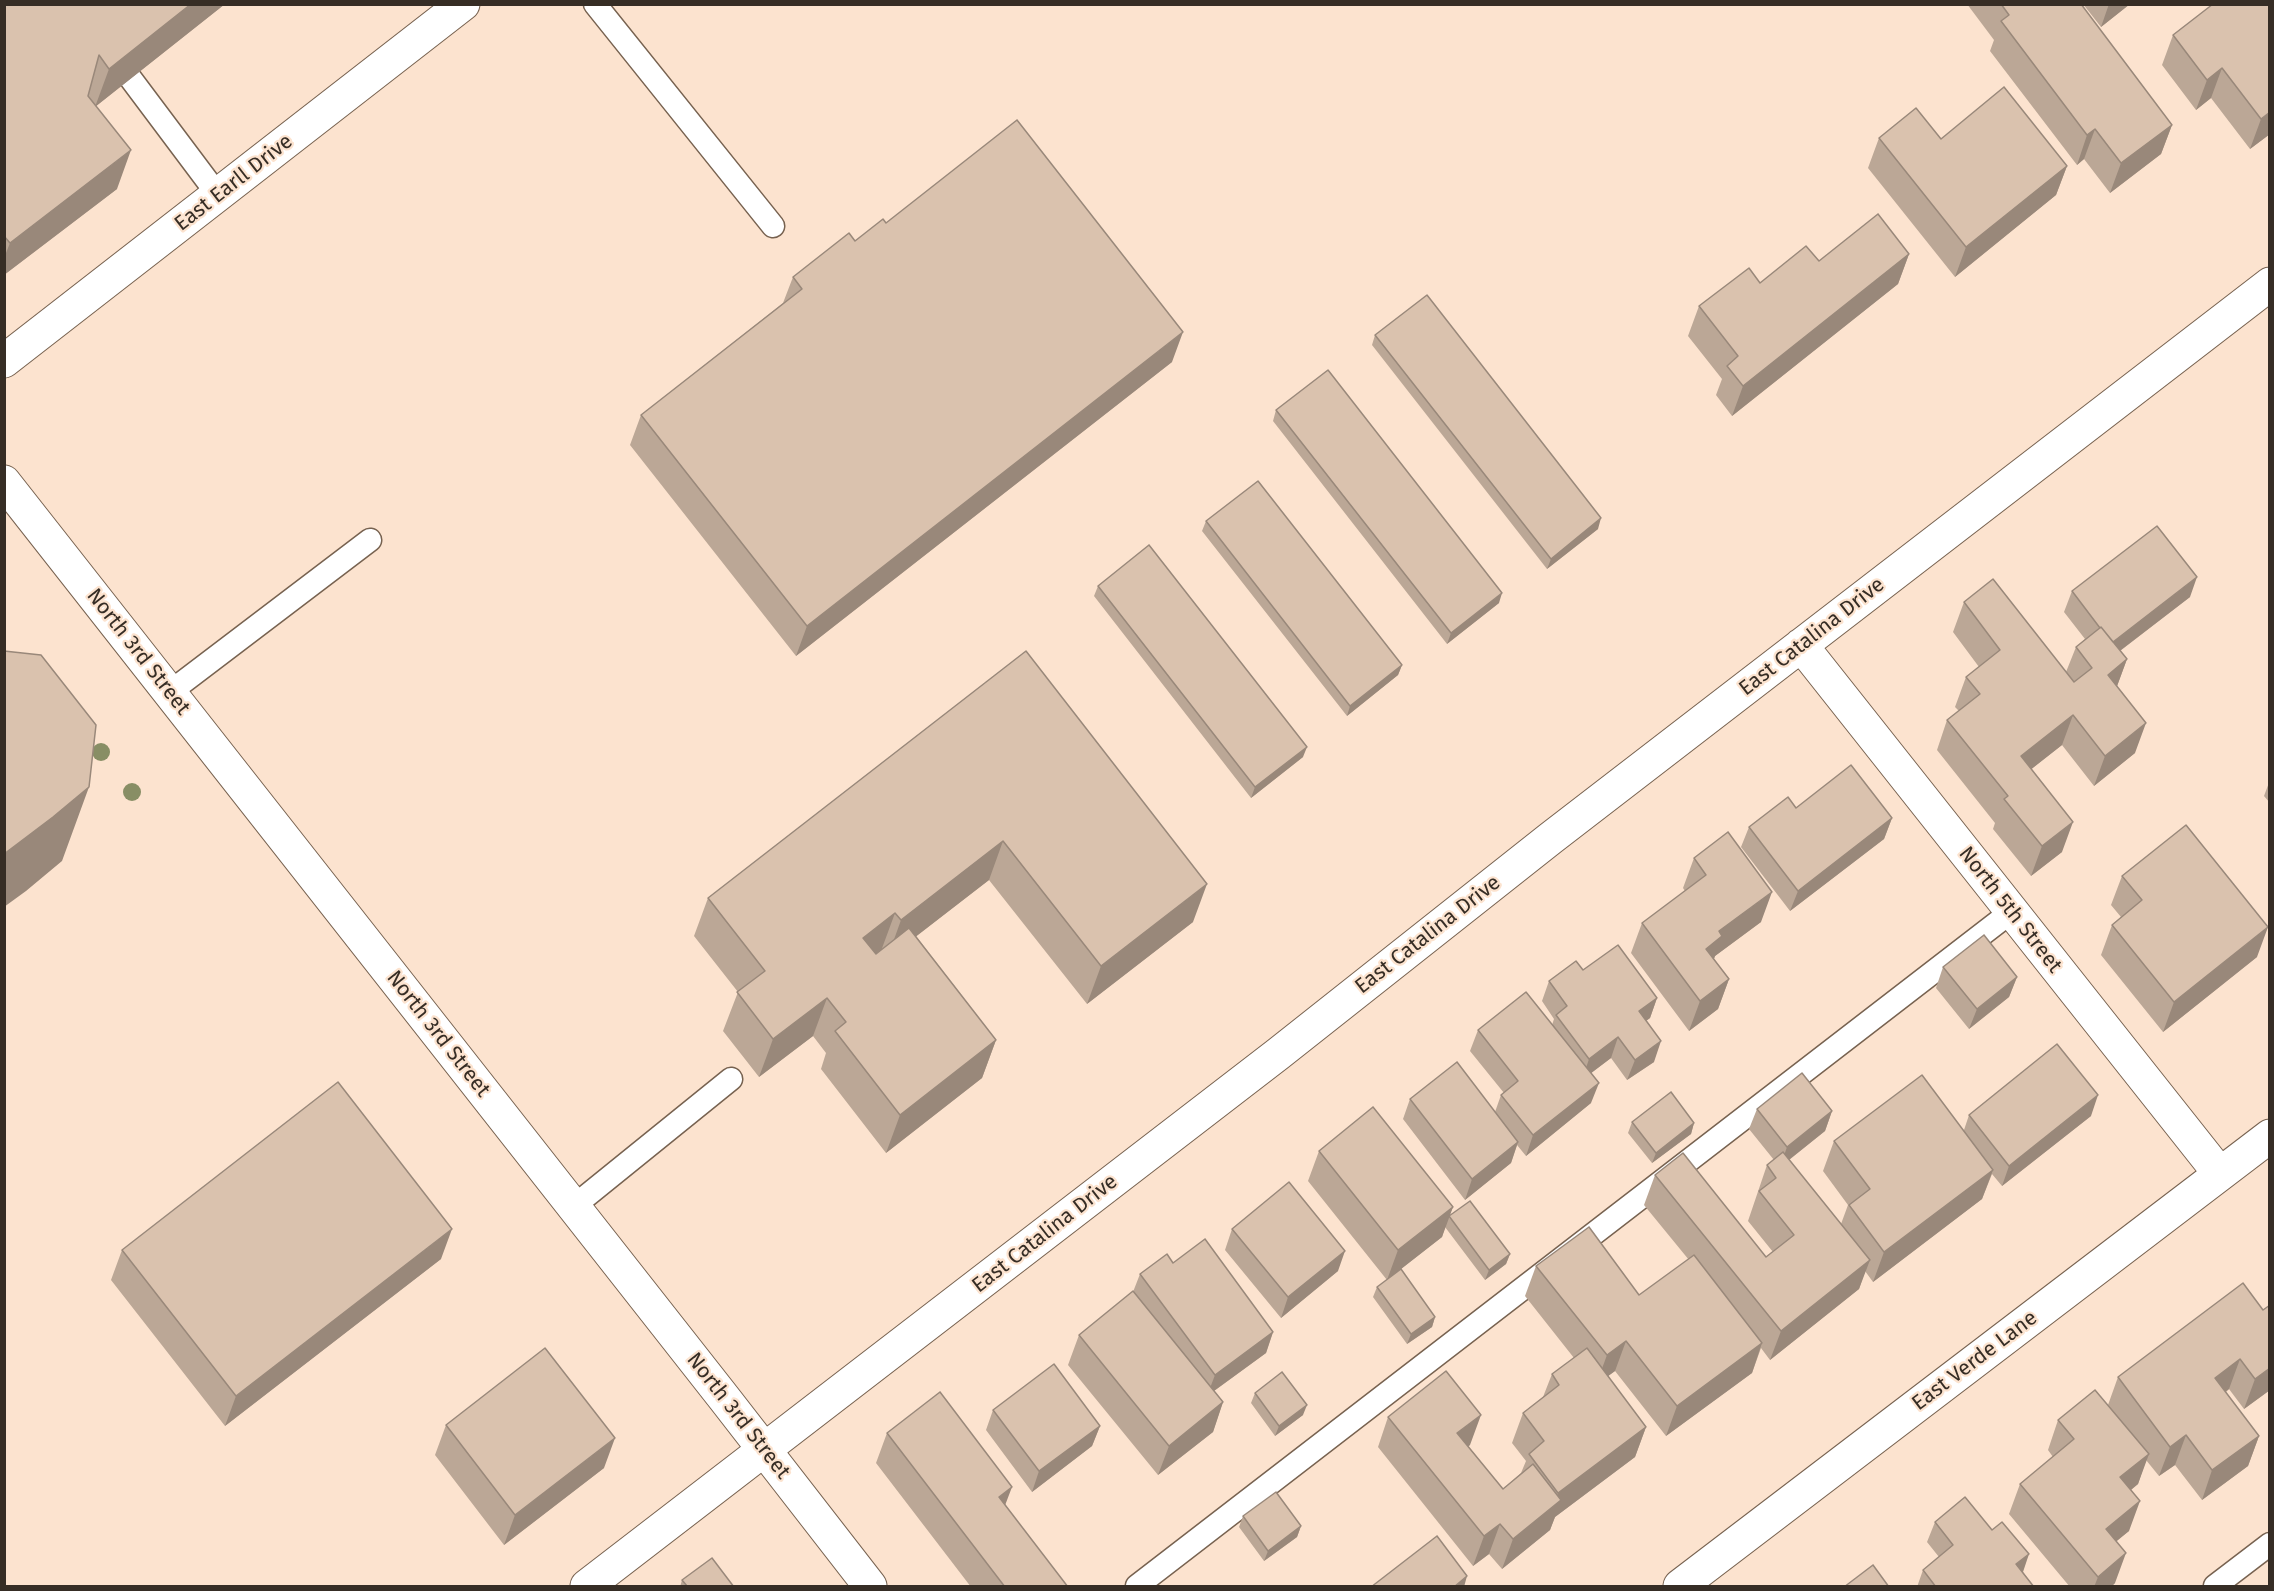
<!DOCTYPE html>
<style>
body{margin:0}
#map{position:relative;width:2274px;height:1591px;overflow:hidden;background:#fce3cf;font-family:"Fira Sans",sans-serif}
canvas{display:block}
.frame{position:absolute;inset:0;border:6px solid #362d25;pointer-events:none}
</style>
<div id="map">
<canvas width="2274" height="1591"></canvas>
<div class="frame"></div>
</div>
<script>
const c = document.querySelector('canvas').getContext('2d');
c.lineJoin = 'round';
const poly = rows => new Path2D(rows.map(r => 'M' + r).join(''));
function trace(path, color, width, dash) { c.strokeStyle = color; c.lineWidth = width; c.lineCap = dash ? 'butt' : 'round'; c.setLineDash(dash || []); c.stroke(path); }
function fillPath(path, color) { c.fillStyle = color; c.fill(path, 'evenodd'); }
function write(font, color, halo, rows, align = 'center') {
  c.font = font + ' "Fira Sans",sans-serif'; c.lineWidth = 4.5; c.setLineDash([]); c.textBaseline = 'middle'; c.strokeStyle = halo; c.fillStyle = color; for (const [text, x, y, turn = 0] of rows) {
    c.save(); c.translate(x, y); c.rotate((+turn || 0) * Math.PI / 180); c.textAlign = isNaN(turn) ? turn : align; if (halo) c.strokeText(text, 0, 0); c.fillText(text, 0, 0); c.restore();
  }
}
const service = poly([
 [595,4,773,226],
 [131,79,218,195],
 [170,692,370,540],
 [574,1206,731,1079],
 [1137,1586,2011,912],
 [2215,1586,2270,1544]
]);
const minor = poly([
 [4,361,463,4],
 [1801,645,2220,1174],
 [587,1586,1278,1054,1551,838,2270,284],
 [1680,1586,2270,1136]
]);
const tertiary = poly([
 [4,482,724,1398,870,1586]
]);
trace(service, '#776250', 25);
trace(minor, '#776250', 35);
trace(tertiary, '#776250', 35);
trace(service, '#fff', 22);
trace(minor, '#fff', 33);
trace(tertiary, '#fff', 33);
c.fillStyle = '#888e65';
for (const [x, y] of [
 [101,752],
 [132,792]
]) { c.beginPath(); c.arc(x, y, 9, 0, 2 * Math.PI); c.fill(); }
fillPath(poly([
 [4,4,225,4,96,106,117,189,4,275],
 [1967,4,2081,4,2172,125,2161,154,2110,193,2084,159,2077,165,1990,51,1994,40],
 [2083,4,2130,4,2101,27],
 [2213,4,2270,134,2250,149,2211,98,2196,110,2162,65,2173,35],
 [1879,138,1941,139,2067,166,2056,195,1955,277,1868,168],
 [886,223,1172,362,796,656,630,445,641,415,783,303,793,277],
 [1909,254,1898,284,1732,416,1716,395,1722,379,1688,336,1699,306,1819,261],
 [1375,335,1598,529,1547,569,1372,345],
 [1276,410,1499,603,1447,644,1273,421],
 [1206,521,1402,665,1398,675,1347,716,1202,531],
 [1098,586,1303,757,1251,798,1094,596],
 [2072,591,2190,597,2120,651,2127,659,2117,686,2135,753,2094,786,2062,745,2031,769,2062,852,2031,876,1993,829,1995,823,1937,750,1947,720,1959,711,1955,707,1966,677,1979,667,1953,632,1964,602,2066,672,2076,647,2085,639,2064,612],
 [1026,651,1193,922,1087,1004,989,880,916,936,996,1040,982,1078,886,1153,821,1069,826,1053,813,1036,759,1077,723,1031,738,992,694,936,708,898],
 [2270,780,2270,803,2264,796],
 [1892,818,1884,839,1790,911,1741,847,1749,827],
 [1694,858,1761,922,1715,956,1714,959,1729,979,1718,1009,1689,1031,1631,953,1642,923,1685,891,1683,888],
 [2122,876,2257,957,2163,1032,2101,955,2112,925,2121,917,2111,905],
 [1943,967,2017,977,2009,997,1969,1029,1936,988],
 [1583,970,1657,998,1650,1018,1646,1021,1654,1062,1627,1080,1611,1058,1591,1073,1591,1103,1526,1156,1517,1145,1511,1163,1465,1200,1403,1119,1410,1099,1495,1112,1501,1095,1504,1093,1470,1051,1478,1030,1552,1025,1554,1019,1542,1001,1549,981],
 [1757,1109,1832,1111,1825,1131,1789,1160,1841,1224,1848,1205,1823,1171,1834,1141,1964,1130,1969,1115,2091,1116,2002,1186,1992,1174,1982,1199,1873,1282,1865,1271,1859,1289,1770,1360,1761,1348,1752,1373,1666,1436,1615,1371,1608,1376,1646,1427,1635,1457,1555,1517,1550,1530,1502,1569,1489,1554,1473,1566,1378,1447,1388,1417,1470,1445,1468,1446,1503,1489,1521,1473,1526,1461,1512,1443,1523,1413,1543,1397,1552,1374,1574,1358,1525,1296,1536,1266,1639,1295,1689,1260,1644,1205,1655,1175,1766,1257,1773,1252,1748,1221,1767,1165,1774,1160,1749,1129],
 [1632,1122,1694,1123,1691,1134,1652,1163,1628,1133],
 [1319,1151,1453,1207,1449,1216,1510,1254,1506,1264,1485,1280,1445,1227,1442,1237,1397,1272,1435,1317,1432,1327,1407,1344,1373,1297,1377,1287,1387,1280,1308,1181],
 [1232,1229,1338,1271,1281,1318,1225,1250],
 [122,1250,441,1259,225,1426,111,1280],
 [1173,1263,1273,1332,1266,1353,1214,1391,1223,1402,1213,1432,1158,1475,1068,1365,1079,1335,1133,1292,1140,1274],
 [2263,1310,2270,1390,2244,1409,2229,1389,2226,1392,2259,1436,2248,1466,2202,1500,2175,1465,2159,1476,2146,1460,2138,1484,2131,1490,2129,1531,2116,1541,2115,1583,2111,1587,2070,1587,2009,1514,2020,1484,2053,1457,2048,1450,2058,1420,2108,1405,2118,1377],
 [1255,1393,1303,1415,1275,1436,1251,1403],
 [993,1410,1100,1426,1092,1446,1032,1492,986,1430],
 [446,1425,604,1468,504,1545,435,1455],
 [887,1433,1005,1505,1068,1587,971,1587,876,1463],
 [1243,1516,1301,1526,1297,1537,1264,1561,1239,1527],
 [1935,1522,2023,1572,2034,1587,1917,1587,1923,1570,1939,1557,1927,1542],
 [682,1580,734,1587,680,1587]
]), '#bba796');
fillPath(poly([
 [191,4,225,4,95,107,109,69],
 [2109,4,2130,4,2101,27],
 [2222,68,2211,98,2196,110,2207,80],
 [2270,112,2270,134,2250,149,2261,119],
 [2172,125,2161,154,2110,193,2121,163],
 [2095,129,2084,159,2077,165,2087,135],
 [131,150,117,189,4,275,4,258,10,243],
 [2067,166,2056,195,1955,277,1966,247],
 [1909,254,1898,284,1732,416,1743,386],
 [1183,332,1172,362,796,656,807,626],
 [1601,518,1598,529,1547,569,1551,559],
 [2197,577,2190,597,2104,663,2112,643],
 [1502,593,1499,603,1447,644,1451,633],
 [2127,659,2116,689,2108,675],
 [1402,665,1398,675,1347,716,1350,706],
 [2073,715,2062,745,2010,786,2021,756],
 [2146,723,2135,753,2094,786,2105,756],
 [1307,747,1303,757,1251,798,1255,787],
 [89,787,62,861,26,891,4,907,4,854],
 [1892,818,1884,839,1790,911,1798,891],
 [2073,822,2062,852,2031,876,2042,846],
 [1003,841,989,880,887,959,901,920],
 [1207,884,1193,922,1087,1004,1101,966],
 [1772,892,1761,922,1715,956,1711,966,1706,949,1719,931],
 [895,913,881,951,849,976,863,938],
 [2268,927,2257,957,2163,1032,2174,1002],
 [2017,977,2009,997,1969,1029,1977,1009],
 [1729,979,1718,1009,1689,1031,1700,1001],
 [827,998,813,1036,759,1077,773,1039],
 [1657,998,1650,1018,1632,1031,1639,1011],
 [1618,1037,1611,1058,1582,1080,1589,1059],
 [996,1040,982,1078,886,1153,900,1115],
 [1661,1041,1654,1062,1627,1080,1635,1060],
 [1599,1083,1591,1103,1526,1156,1533,1135],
 [2098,1095,2091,1116,2002,1186,2009,1166],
 [1832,1111,1825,1131,1780,1167,1787,1147],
 [1694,1123,1691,1134,1652,1163,1656,1153],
 [1518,1142,1511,1163,1465,1200,1472,1179],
 [1993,1170,1982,1199,1873,1282,1884,1252],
 [1453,1207,1442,1237,1387,1280,1398,1250],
 [452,1229,441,1259,225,1426,236,1396],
 [1345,1251,1338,1271,1281,1318,1288,1297],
 [1510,1254,1506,1264,1485,1280,1489,1270],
 [1870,1260,1859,1289,1770,1360,1781,1331],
 [1435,1317,1432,1327,1407,1344,1411,1334],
 [1273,1332,1266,1353,1207,1396,1215,1375],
 [1626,1341,1615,1371,1596,1385,1607,1355],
 [1762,1343,1752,1373,1666,1436,1677,1406],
 [2240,1359,2229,1389,2204,1408,2215,1378],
 [2270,1368,2270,1390,2244,1409,2255,1379],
 [1223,1402,1213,1432,1158,1475,1169,1446],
 [1307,1405,1303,1415,1275,1436,1279,1426],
 [1481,1415,1470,1445,1447,1463,1457,1433],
 [1100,1426,1092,1446,1032,1492,1039,1471],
 [1646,1427,1635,1457,1555,1517,1550,1530,1502,1569,1513,1539,1554,1506,1558,1493],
 [2186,1435,2175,1465,2159,1476,2170,1447],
 [2259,1436,2248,1466,2202,1500,2212,1470],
 [615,1438,604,1468,504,1545,515,1515],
 [2149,1454,2138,1484,2110,1507,2120,1477],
 [1012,1487,1001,1516,999,1497],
 [2140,1501,2129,1531,2095,1559,2106,1529],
 [1500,1524,1489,1554,1473,1566,1484,1536],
 [1301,1526,1297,1537,1264,1561,1268,1551],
 [2126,1553,2115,1583,2111,1587,2094,1587,2098,1577],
 [2029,1554,2022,1575,2016,1564],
 [1467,1576,1464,1587,1454,1587]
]), '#99887a');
const building = poly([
 [4,4,191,4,109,69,99,55,88,96,131,150,10,243,4,236,4,4],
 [2001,4,2081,4,2172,125,2121,163,2095,129,2087,135,2001,21,2009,15,2001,4],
 [2213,4,2270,4,2270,112,2261,119,2222,68,2207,80,2173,35,2213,4],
 [2004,87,2067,166,1966,247,1879,138,1916,108,1941,139,2004,87],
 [1017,120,1183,332,807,626,641,415,802,289,793,277,849,233,855,241,883,219,886,223,1017,120],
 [1878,214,1909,254,1743,386,1727,366,1738,356,1699,306,1749,268,1760,283,1806,246,1819,261,1878,214],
 [1427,295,1601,518,1551,559,1375,335,1427,295],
 [1328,370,1502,593,1451,633,1276,410,1328,370],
 [1258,481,1402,665,1350,706,1206,521,1258,481],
 [2157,526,2197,577,2113,642,2101,627,2100,628,2072,591,2157,526],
 [1149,545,1307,747,1255,787,1098,586,1149,545],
 [1993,579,2074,682,2092,668,2076,647,2101,627,2127,659,2108,675,2146,723,2105,756,2073,715,2021,756,2073,822,2042,846,2004,799,2008,796,1947,720,1980,694,1966,677,2000,650,1964,602,1993,579],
 [4,651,41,655,96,725,89,787,53,817,4,854,4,651],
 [1026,651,1207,884,1101,966,1003,841,901,920,895,913,863,938,876,954,909,928,996,1040,900,1115,835,1031,846,1022,827,998,773,1039,737,992,765,971,708,898,1026,651],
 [1851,765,1892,818,1798,891,1749,827,1788,797,1796,808,1851,765],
 [2186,825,2268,927,2174,1002,2112,925,2142,900,2122,876,2186,825],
 [1728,832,1772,892,1719,931,1722,936,1706,949,1729,979,1700,1001,1642,923,1706,875,1694,858,1728,832],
 [1984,935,2017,977,1977,1009,1943,967,1984,935],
 [1618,945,1657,998,1639,1011,1661,1041,1635,1060,1618,1037,1589,1059,1556,1015,1567,1006,1549,981,1576,961,1583,970,1618,945],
 [1526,992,1599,1083,1533,1135,1501,1095,1518,1081,1478,1030,1526,992],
 [2057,1044,2098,1095,2009,1166,1969,1115,2057,1044],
 [1457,1062,1518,1142,1472,1179,1410,1099,1457,1062],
 [1802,1073,1832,1111,1787,1147,1757,1109,1802,1073],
 [1922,1075,1993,1170,1884,1252,1849,1205,1870,1189,1834,1141,1922,1075],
 [338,1082,452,1229,236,1396,122,1250,338,1082],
 [1671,1092,1694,1123,1656,1153,1632,1122,1671,1092],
 [1373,1107,1453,1207,1398,1250,1319,1151,1373,1107],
 [1783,1152,1870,1260,1781,1331,1655,1175,1683,1153,1766,1257,1794,1235,1759,1191,1776,1178,1767,1165,1783,1152],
 [1289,1182,1345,1251,1288,1297,1232,1229,1289,1182],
 [1470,1201,1510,1254,1489,1270,1449,1216,1470,1201],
 [1589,1227,1639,1295,1694,1255,1762,1343,1677,1406,1626,1341,1607,1355,1536,1266,1589,1227],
 [1205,1239,1273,1332,1215,1375,1140,1274,1167,1254,1173,1263,1205,1239],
 [1401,1269,1435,1317,1411,1334,1377,1287,1401,1269],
 [2243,1283,2263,1310,2270,1305,2270,1368,2255,1379,2240,1359,2215,1378,2259,1436,2212,1470,2186,1435,2170,1447,2118,1377,2243,1283],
 [1133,1291,1223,1402,1169,1446,1079,1335,1133,1291],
 [545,1348,615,1438,515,1515,446,1425,545,1348],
 [1587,1348,1646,1427,1558,1493,1529,1454,1544,1441,1523,1413,1559,1385,1552,1374,1587,1348],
 [1054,1364,1100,1426,1039,1471,993,1410,1054,1364],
 [1446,1371,1481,1415,1457,1433,1503,1489,1533,1464,1561,1500,1513,1539,1500,1524,1484,1536,1388,1417,1446,1371],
 [1282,1372,1307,1405,1279,1426,1255,1393,1282,1372],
 [2095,1390,2149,1454,2120,1477,2140,1501,2106,1529,2126,1553,2098,1577,2020,1484,2074,1439,2058,1420,2095,1390],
 [940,1392,1012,1487,999,1497,1068,1587,1005,1587,887,1433,940,1392],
 [1276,1492,1301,1526,1268,1551,1243,1516,1276,1492],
 [1965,1497,1992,1530,2002,1522,2029,1554,2016,1564,2034,1587,1936,1587,1923,1570,1953,1545,1935,1522,1965,1497],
 [1437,1536,1467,1576,1454,1587,1371,1587,1437,1536],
 [712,1558,734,1587,686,1587,687,1586,682,1580,712,1558],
 [1873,1565,1889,1587,1844,1587,1873,1565]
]);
fillPath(building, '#dac2ae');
trace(building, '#99887a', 1.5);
write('21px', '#362d25', '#fce3cf', [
 ["East Earll Drive",234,183,-38],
 ["East Catalina Drive",1812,637,-38],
 ["North 3rd Street",138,652,52],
 ["North 5th Street",2010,910,52],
 ["East Catalina Drive",1428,935,-38],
 ["North 3rd Street",438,1034,52],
 ["East Catalina Drive",1045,1234,-38],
 ["East Verde Lane",1975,1361,-37],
 ["North 3rd Street",738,1416,52]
]);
</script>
